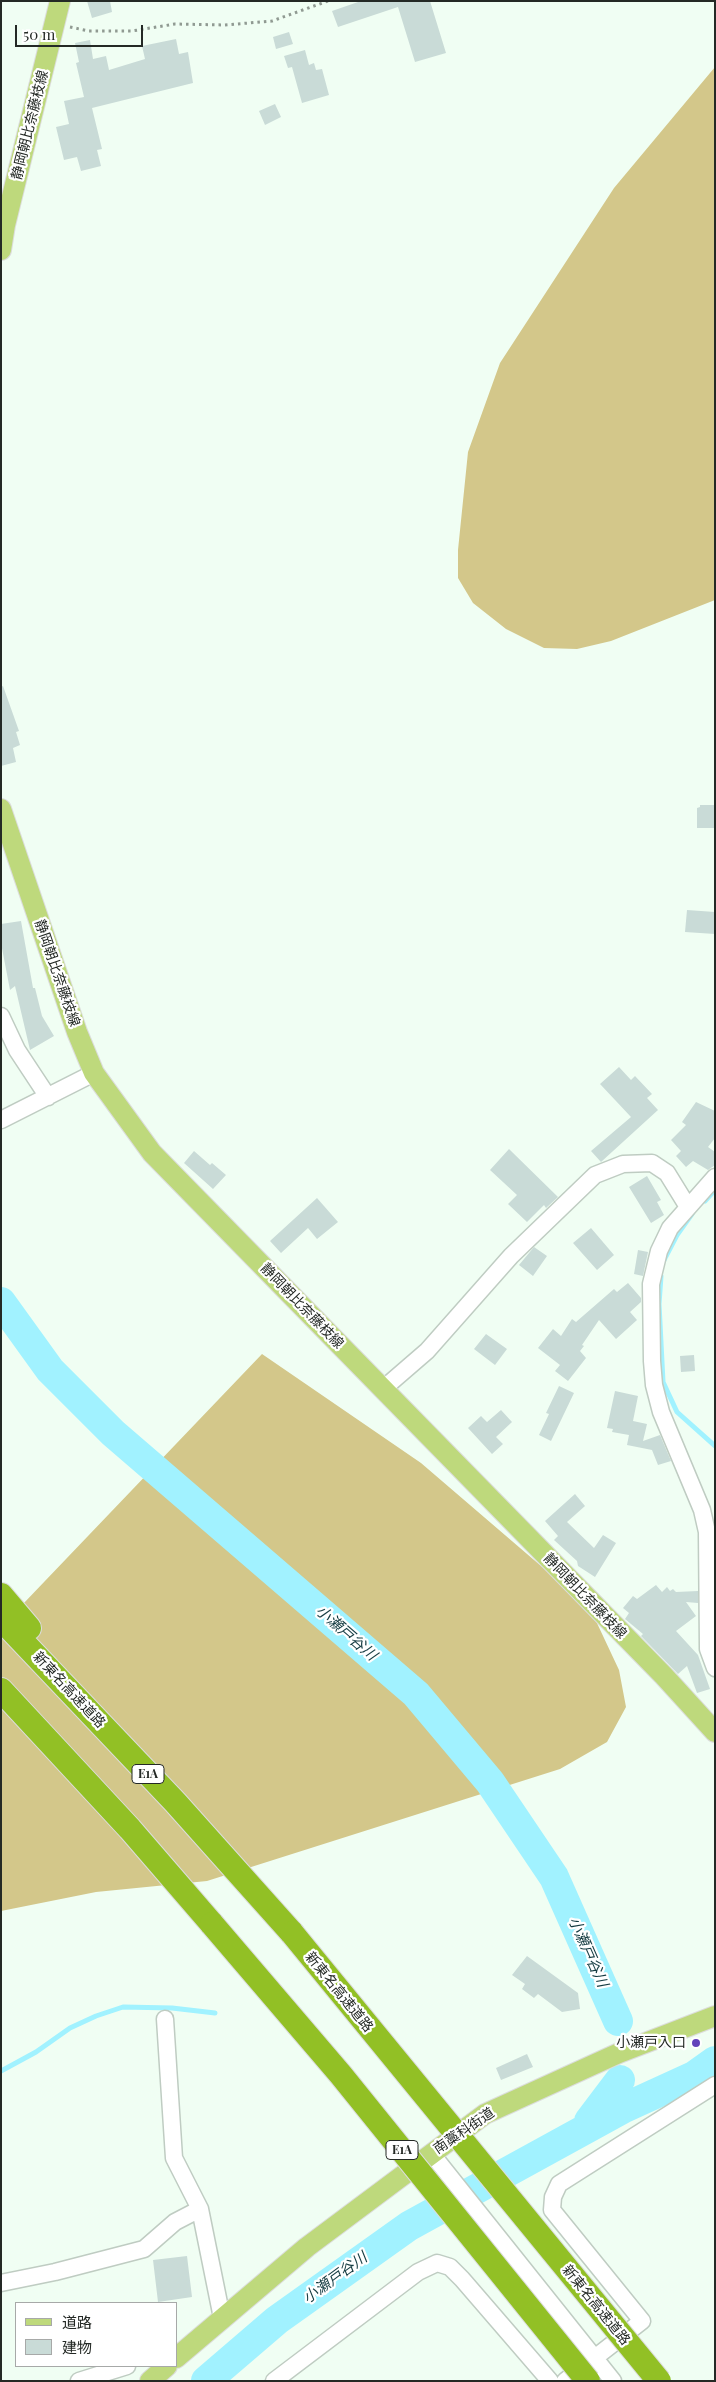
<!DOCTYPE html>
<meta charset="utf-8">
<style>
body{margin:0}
#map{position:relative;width:716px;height:2382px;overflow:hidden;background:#f0fef3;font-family:"Playfair Display","Noto Sans JP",serif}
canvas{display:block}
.frame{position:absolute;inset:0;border:2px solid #242925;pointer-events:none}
.legend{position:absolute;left:15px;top:2302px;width:162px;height:65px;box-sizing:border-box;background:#fff;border:1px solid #a7a9a8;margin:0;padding:6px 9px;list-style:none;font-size:15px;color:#242925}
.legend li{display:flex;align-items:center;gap:10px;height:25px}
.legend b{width:25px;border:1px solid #a7a9a8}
.scale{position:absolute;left:15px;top:25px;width:128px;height:22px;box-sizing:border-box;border:2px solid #242925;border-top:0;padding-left:6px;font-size:15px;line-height:18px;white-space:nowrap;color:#242925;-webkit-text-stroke:4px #fff;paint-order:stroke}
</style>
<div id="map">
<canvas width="716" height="2382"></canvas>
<div class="frame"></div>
<ul class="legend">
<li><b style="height:6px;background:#bed97c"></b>道路</li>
<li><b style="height:14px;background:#c9dbd7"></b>建物</li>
</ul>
<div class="scale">50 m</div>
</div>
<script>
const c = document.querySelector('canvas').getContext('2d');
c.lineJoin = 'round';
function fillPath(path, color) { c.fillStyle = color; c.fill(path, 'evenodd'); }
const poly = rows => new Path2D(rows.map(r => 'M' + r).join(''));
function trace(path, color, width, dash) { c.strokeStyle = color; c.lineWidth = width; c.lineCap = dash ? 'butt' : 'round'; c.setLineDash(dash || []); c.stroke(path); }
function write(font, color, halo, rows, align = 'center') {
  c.font = font + ' "Playfair Display","Noto Sans JP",serif'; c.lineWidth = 4.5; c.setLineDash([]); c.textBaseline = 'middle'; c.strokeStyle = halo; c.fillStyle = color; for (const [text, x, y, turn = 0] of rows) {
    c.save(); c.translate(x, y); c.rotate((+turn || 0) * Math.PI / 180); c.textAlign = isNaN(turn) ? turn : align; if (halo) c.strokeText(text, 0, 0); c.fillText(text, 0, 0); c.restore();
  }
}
fillPath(poly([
 [715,67,715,600,611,641,577,649,544,648,506,629,473,603,458,578,458,550,468,452,500,363,614,188],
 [262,1354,421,1463,569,1590,596,1621,619,1670,626,1707,607,1742,560,1769,207,1881,96,1892,1,1911,1,1627]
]), '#d3c78a');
trace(poly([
 [705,1201,715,1190],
 [664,1260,677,1235,692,1214],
 [661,1276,659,1304,663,1382,677,1412,715,1446],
 [1,2071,36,2052,70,2028,96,2016,123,2007,172,2008,215,2013]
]), '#a1f2ff', 5);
trace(poly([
 [1,1302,50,1370,113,1433,416,1694,490,1782,554,1877,618,2021],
 [589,2121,620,2080],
 [206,2381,277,2320,409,2226,624,2108,694,2076,715,2061]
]), '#a1f2ff', 30);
fillPath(poly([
 [87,1,110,1,112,12,92,18],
 [361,1,430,1,446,53,415,62,398,7,338,27,332,11],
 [289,32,293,44,276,49,273,37],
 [176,39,179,54,188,52,193,83,92,108,102,149,97,150,101,166,81,171,77,157,64,160,56,127,69,124,64,101,84,97,76,63,79,62,75,43,90,40,93,59,106,56,109,70,145,59,142,46],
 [305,50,309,65,314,63,316,70,322,69,329,95,302,103,292,67,288,68,284,56],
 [275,104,281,117,265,125,259,111],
 [3,686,19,731,16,732,20,745,13,748,16,762,1,766,1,687],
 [700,805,715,805,715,828,697,828,697,808,700,807],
 [687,910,715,912,715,934,685,932],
 [21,921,33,988,35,988,42,1016,54,1036,30,1050,15,986,10,990,1,943,1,924],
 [619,1067,631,1080,635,1076,652,1094,647,1098,658,1110,601,1162,591,1151,631,1117,600,1084],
 [696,1102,715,1111,715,1138,708,1147,715,1152,715,1165,708,1170,693,1161,686,1167,676,1156,681,1151,671,1140,686,1125,682,1122],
 [509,1149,558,1197,546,1208,544,1205,527,1222,508,1204,517,1195,490,1170],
 [194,1151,210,1165,212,1163,226,1175,213,1189,184,1163],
 [647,1176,661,1200,657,1202,664,1215,651,1223,629,1187],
 [317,1198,338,1222,317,1239,308,1228,281,1253,270,1241],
 [591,1228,614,1255,597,1270,573,1243],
 [534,1247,547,1256,533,1276,519,1265],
 [638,1250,648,1252,643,1276,634,1274],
 [628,1283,641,1298,641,1302,630,1312,637,1320,616,1339,599,1320,582,1345,584,1346,580,1351,586,1358,568,1381,555,1371,560,1365,538,1348,553,1329,561,1336,572,1319,576,1322,614,1289,617,1292],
 [486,1334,507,1349,495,1365,474,1349],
 [694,1355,695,1371,681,1372,680,1356],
 [559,1386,574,1393,551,1441,539,1435,549,1414,546,1413],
 [615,1391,638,1396,633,1421,647,1424,643,1441,660,1435,671,1461,658,1465,652,1450,627,1445,629,1435,612,1432,613,1429,607,1428],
 [501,1410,512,1422,496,1437,503,1444,492,1454,468,1428,481,1416,487,1422],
 [575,1494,585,1506,567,1522,594,1548,603,1535,616,1543,595,1577,578,1566,577,1561,554,1540,558,1536,545,1521],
 [656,1585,662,1592,667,1587,670,1591,673,1589,676,1592,698,1591,698,1603,686,1602,696,1616,676,1631,698,1655,710,1689,697,1693,687,1666,678,1674,641,1636,643,1634,625,1619,629,1613,623,1608,633,1596,637,1599],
 [527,1956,578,1993,580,2009,562,2012,538,1994,534,1998,522,1989,525,1984,512,1975],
 [527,2054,533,2067,501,2080,496,2068],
 [187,2256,192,2297,158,2302,153,2260]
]), '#c9dbd7');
const minor = poly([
 [1,1016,17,1050,48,1097],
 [1,1120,94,1073],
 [715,1177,670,1228,659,1251,651,1284,652,1361,654,1385,661,1412,702,1510,707,1532,708,1649,715,1668],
 [383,1389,427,1351,511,1256,595,1175,623,1164,652,1163,667,1173,688,1207],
 [165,2019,174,2158,200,2209,222,2318],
 [431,2153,613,2381],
 [1,2283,55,2272,144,2249,175,2222,200,2209],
 [79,2381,127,2366],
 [274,2381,418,2272,437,2263,450,2267,462,2279,550,2381],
 [565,2381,642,2321,552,2210,553,2197,559,2184,715,2085]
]);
const major = poly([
 [1,250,5,225,60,1],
 [1,809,77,1032,94,1073,152,1153,664,1676,715,1732],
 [176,2358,307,2247,485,2114,619,2053,715,2016],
 [150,2381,167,2366]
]);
const highway = poly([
 [1,1595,29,1628],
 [1,1619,175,1802,292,1933],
 [1,1690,130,1829,212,1924]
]);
trace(minor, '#bfccc2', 19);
trace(major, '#dcdddc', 22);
trace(highway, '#dcdddc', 26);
trace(poly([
 [70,27,89,31,132,31,175,24,225,25,272,21,328,1]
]), '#909a92', 3, [2.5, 4]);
trace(minor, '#fff', 16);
trace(major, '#bed97c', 20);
trace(highway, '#92c025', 24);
const highwayBridge = poly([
 [212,1924,341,2075,588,2381],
 [292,1933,659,2381]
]);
trace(highwayBridge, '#dcdddc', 26, []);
trace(highwayBridge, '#92c025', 24);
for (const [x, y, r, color] of [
 [696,2043,5,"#6342bb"]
]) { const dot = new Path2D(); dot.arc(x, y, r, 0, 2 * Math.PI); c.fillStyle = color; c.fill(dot); trace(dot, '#fff', 2); }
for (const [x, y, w] of [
 [148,1774,32],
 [402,2150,32]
]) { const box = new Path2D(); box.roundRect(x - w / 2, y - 9.5, w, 19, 4); c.fillStyle = '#fff'; c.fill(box); trace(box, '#242925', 1); }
write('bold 12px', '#242925', null, [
 ["E1A",148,1774],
 ["E1A",402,2150]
]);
write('14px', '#242925', '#fff', [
 ["静岡朝比奈藤枝線",30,125,-76],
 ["静岡朝比奈藤枝線",57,973,71],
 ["静岡朝比奈藤枝線",302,1306,46],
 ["静岡朝比奈藤枝線",585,1596,46],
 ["新東名高速道路",69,1690,47],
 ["新東名高速道路",339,1992,51],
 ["南藁科街道",464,2131,-34],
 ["新東名高速道路",596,2305,51]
]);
write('14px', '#242925', '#fff', [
 ["小瀬戸入口",686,2043]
], 'right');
write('italic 15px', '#153c42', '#fff', [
 ["小瀬戸谷川",346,1633,41],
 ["小瀬戸谷川",588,1952,66],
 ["小瀬戸谷川",335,2278,-36]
]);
</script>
